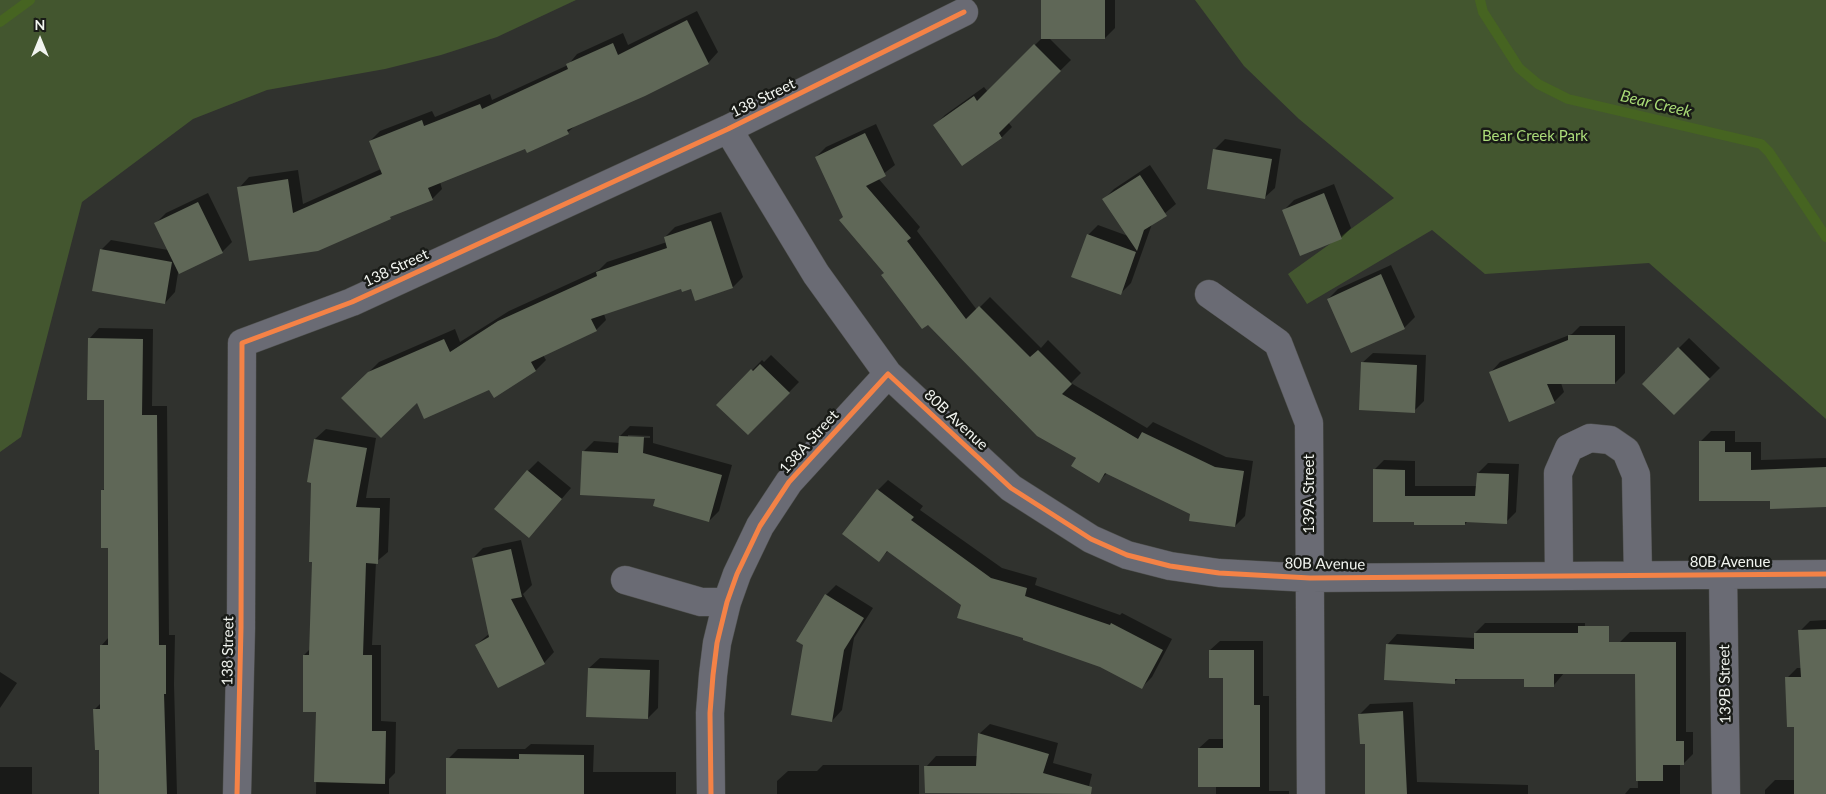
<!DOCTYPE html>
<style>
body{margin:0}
#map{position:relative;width:1826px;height:794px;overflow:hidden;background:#30322e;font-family:Lato,sans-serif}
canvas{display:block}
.north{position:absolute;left:15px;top:15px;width:50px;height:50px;-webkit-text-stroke:4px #191b17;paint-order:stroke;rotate:0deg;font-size:14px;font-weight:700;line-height:20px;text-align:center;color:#f1f4ef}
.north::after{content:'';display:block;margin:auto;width:18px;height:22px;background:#f1f4ef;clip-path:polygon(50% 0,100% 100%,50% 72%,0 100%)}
</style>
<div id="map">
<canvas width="1826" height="794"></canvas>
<div class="north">N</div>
</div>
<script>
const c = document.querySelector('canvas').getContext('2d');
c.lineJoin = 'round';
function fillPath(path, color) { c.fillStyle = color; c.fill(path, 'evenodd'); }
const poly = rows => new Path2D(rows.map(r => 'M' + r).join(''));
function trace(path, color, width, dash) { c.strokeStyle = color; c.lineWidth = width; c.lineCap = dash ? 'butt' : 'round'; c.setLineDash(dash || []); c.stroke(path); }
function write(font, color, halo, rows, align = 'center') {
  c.font = font + ' Lato,sans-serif'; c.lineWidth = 5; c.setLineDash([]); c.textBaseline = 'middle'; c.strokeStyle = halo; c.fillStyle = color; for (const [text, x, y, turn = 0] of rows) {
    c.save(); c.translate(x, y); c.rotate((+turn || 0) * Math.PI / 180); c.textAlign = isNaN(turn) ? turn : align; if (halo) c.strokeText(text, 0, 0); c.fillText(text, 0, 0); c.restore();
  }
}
fillPath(poly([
 [0,0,576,0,497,37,441,55,385,69,267,90,193,119,82,202,21,437,0,452],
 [1195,0,1826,0,1826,419,1649,263,1485,274,1432,230,1307,304,1288,274,1394,198,1299,119,1244,66]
]), '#43562f');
fillPath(poly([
 [1042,0,1115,0,1115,28,1105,38,1049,38,1071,60,1008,122,1012,127,1002,137,962,164,935,125,945,115,984,87,988,92,1042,38],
 [697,11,718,52,708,63,576,125,568,132,527,151,525,147,440,182,442,189,432,199,394,214,318,249,239,188,249,177,298,170,303,204,381,169,370,141,380,131,432,111,435,117,490,94,492,100,568,65,577,54,623,33,628,45],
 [876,124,895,165,878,178,920,227,917,231,977,310,990,297,1041,348,1048,340,1081,373,1071,383,1147,428,1153,422,1226,457,1253,461,1245,516,1235,526,1192,513,1107,473,1099,481,885,272,844,217,816,157,826,147],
 [1225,139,1281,149,1275,188,1264,198,1215,149],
 [1150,165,1176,204,1152,224,1131,283,1120,294,1088,235,1098,225,1128,236,1104,199,1114,189],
 [1334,184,1351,228,1341,238,1284,210,1294,200],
 [208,193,232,242,222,252,178,273,175,292,165,303,101,250,111,240,168,250,156,223,166,213],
 [721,212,743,277,733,287,682,288,604,314,606,320,596,330,543,355,546,360,536,370,494,396,489,388,417,401,343,398,379,362,455,329,460,342,509,311,599,270,607,262,667,242,665,237,675,227],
 [1391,265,1415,317,1404,328,1352,351,1328,299,1338,289],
 [1580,326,1625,326,1625,373,1615,383,1561,383,1564,392,1554,402,1490,373,1500,362,1572,334],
 [99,328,153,329,152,406,167,406,169,635,175,635,174,684,177,794,100,794,100,749,95,709,101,703,101,646,109,637,109,547,102,491,106,487,106,399,89,339],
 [1689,338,1720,368,1674,414,1643,384],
 [1373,353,1426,355,1424,401,1414,411,1362,363],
 [771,355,799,382,748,434,718,405,762,360,764,362],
 [630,426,653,427,653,443,732,465,719,511,709,521,657,497,583,452,594,441,620,443,620,436],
 [628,435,650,436,650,438,628,438],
 [326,429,376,438,366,498,390,498,388,552,376,562,372,645,381,645,381,721,396,722,395,773,389,779,389,794,316,794,317,711,304,655,310,649,314,560,313,482,308,481,315,439],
 [1711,431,1735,431,1735,442,1761,442,1761,460,1826,458,1826,506,1771,500,1701,441],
 [1384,460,1415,461,1415,486,1477,486,1478,473,1488,463,1519,464,1516,512,1506,522,1468,521,1465,524,1415,520,1374,470],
 [538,461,571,488,529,537,528,471],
 [888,480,923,506,920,510,1002,568,1037,578,1035,585,1120,615,1122,613,1172,639,1152,677,1142,687,1101,665,1025,637,963,605,888,551,879,560,878,490],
 [521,540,532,585,523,594,554,652,544,663,476,645,490,633,473,558,483,548],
 [836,585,873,608,854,638,842,710,832,721,805,645,826,595],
 [1826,620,1826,794,1765,794,1765,790,1775,780,1795,780,1795,726,1787,678,1797,668,1802,668,1800,631,1810,621],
 [1485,623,1585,623,1584,663,1564,673,1554,685,1525,678,1459,678,1454,682,1387,645,1397,634,1475,638,1475,633],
 [1630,632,1686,632,1686,732,1693,732,1693,754,1683,764,1680,764,1680,794,1625,794,1630,788,1638,788,1636,673,1620,642],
 [1220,641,1263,641,1263,696,1269,696,1269,791,1289,791,1289,794,1216,794,1216,785,1199,748,1209,739,1224,739,1224,677,1210,650],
 [600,658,659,660,658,708,648,718,589,668],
 [0,672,17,683,0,708],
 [1413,702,1417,782,1528,785,1528,794,1366,794,1366,742,1360,714,1370,704],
 [990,724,1058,743,1053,763,1092,774,1087,794,1010,794,1011,791,926,767,936,756,978,756,979,734],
 [531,744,594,745,593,772,676,772,676,794,447,794,448,759,458,749,525,749],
 [823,765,919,765,919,794,777,794,777,781,788,771,817,771],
 [0,767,32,767,32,794,0,794]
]), '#0007');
trace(poly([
 [1480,0,1483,12,1519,68,1538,84,1568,99,1761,144,1769,152,1826,237],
 [0,22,30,0]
]), '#466421', 10);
fillPath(poly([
 [1041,0,1105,0,1105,39,1041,39],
 [687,20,709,64,645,96,567,130,569,134,527,153,525,149,428,188,433,200,390,217,391,219,318,251,249,261,237,187,288,179,293,213,382,174,369,141,422,120,424,126,480,104,482,109,568,69,566,64,613,43,618,55],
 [1034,44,1061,71,999,133,1002,138,962,166,933,125,974,96,977,101],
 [865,133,886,176,866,186,911,238,907,241,966,319,979,306,1030,357,1038,350,1072,384,1062,394,1138,439,1142,432,1215,467,1244,471,1235,527,1189,521,1190,514,1105,473,1099,483,1071,466,1076,458,1037,436,928,325,922,329,881,275,884,273,839,220,843,217,815,157],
 [1213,149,1272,159,1265,199,1207,189],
 [1140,175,1167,216,1144,230,1137,251,1102,199],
 [1324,193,1342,239,1300,256,1282,210],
 [198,202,223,253,179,274,154,223],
 [711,221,733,288,695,301,691,289,682,292,681,289,591,319,597,331,531,362,536,371,494,398,489,390,424,419,417,403,381,438,341,398,368,372,444,339,450,352,498,321,597,276,596,272,667,248,664,237],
 [1087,234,1136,252,1121,295,1071,277],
 [100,249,172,262,165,304,92,291],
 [1381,274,1405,329,1351,353,1327,299],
 [1568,335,1615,335,1615,384,1547,384,1555,403,1509,422,1489,372,1568,340],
 [88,338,143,339,142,415,157,415,159,645,166,645,166,694,164,694,167,794,99,794,99,750,95,750,93,709,100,709,100,645,108,645,108,548,101,548,101,490,104,490,104,400,87,400],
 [1678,347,1710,379,1674,415,1642,384],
 [1361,362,1417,365,1415,413,1359,410],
 [760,364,790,393,748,435,716,405,751,369,753,371],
 [619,436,644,437,643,453,722,475,709,522,653,506,655,499,580,495,582,451,618,453],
 [314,439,367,448,356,507,380,508,378,564,366,563,363,655,372,655,372,731,386,731,385,784,314,782,316,712,303,712,303,655,309,655,312,562,309,562,311,483,307,482],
 [1699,441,1725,441,1725,452,1751,452,1751,470,1826,467,1826,507,1770,509,1770,501,1699,501],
 [1373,469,1405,470,1405,496,1475,496,1477,473,1509,474,1507,524,1465,522,1465,525,1414,525,1414,522,1373,522],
 [527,470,562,499,529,538,494,509],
 [877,489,914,517,911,520,991,578,1027,588,1025,596,1110,625,1111,623,1163,650,1142,689,1100,667,1023,640,1023,638,957,618,961,605,887,551,879,562,842,534],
 [511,549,522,597,511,599,545,664,498,688,475,645,489,637,472,558],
 [825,594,864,618,844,650,832,722,791,715,803,645,796,641],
 [1578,626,1609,626,1609,642,1676,642,1676,741,1684,741,1684,765,1663,765,1663,781,1636,781,1635,674,1554,674,1554,687,1524,687,1524,679,1455,679,1455,684,1384,680,1386,644,1474,649,1474,633,1578,633],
 [1826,629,1826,794,1794,794,1794,727,1787,727,1785,677,1801,677,1798,630],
 [1209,650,1254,650,1254,705,1260,705,1260,787,1198,787,1198,748,1223,748,1223,678,1209,678],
 [588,668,650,670,648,719,586,717],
 [1403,711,1407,794,1365,794,1365,744,1360,744,1358,714],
 [978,733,1049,754,1043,773,1092,787,1091,794,925,793,924,766,976,766],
 [519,754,584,755,584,794,446,794,446,758,519,759]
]), '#5f6757');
const minor = poly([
 [728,129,816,274,888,374,1011,488,1091,539,1127,555,1170,566,1219,573,1310,578,1826,574],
 [1209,294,1278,343,1309,423,1311,794],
 [1723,574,1726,794],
 [1559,576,1558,473,1569,448,1590,438,1610,440,1626,451,1636,475,1638,575],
 [625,580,701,602,727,602],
 [237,794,241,628,242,343,352,302,728,129,964,12],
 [711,794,710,713,713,675,717,643,727,602,737,574,760,526,789,482,888,374]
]);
trace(minor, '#4f504e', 29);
trace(minor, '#6a6b74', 28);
trace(poly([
 [237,794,241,628,242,343,352,302,728,129,964,12],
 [711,794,710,713,713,675,717,643,727,602,737,574,760,526,789,482,888,374,1011,488,1091,539,1127,555,1170,566,1219,573,1310,578,1826,574]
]), '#f48246', 5);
write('15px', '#f1f4ef', '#191b17', [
 ["138 Street",763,98,-26],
 ["138 Street",396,268,-25],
 ["80B Avenue",956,420,43],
 ["138A Street",809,442,-48],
 ["139A Street",1309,494,-90],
 ["80B Avenue",1730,562],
 ["80B Avenue",1325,564,1],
 ["138 Street",228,651,-89],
 ["139B Street",1725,684,-91]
]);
write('15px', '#acdd7a', '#191b17', [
 ["Bear Creek Park",1535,136]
]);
write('italic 16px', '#a7d875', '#191b17', [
 ["Bear Creek",1656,104,13]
]);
</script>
